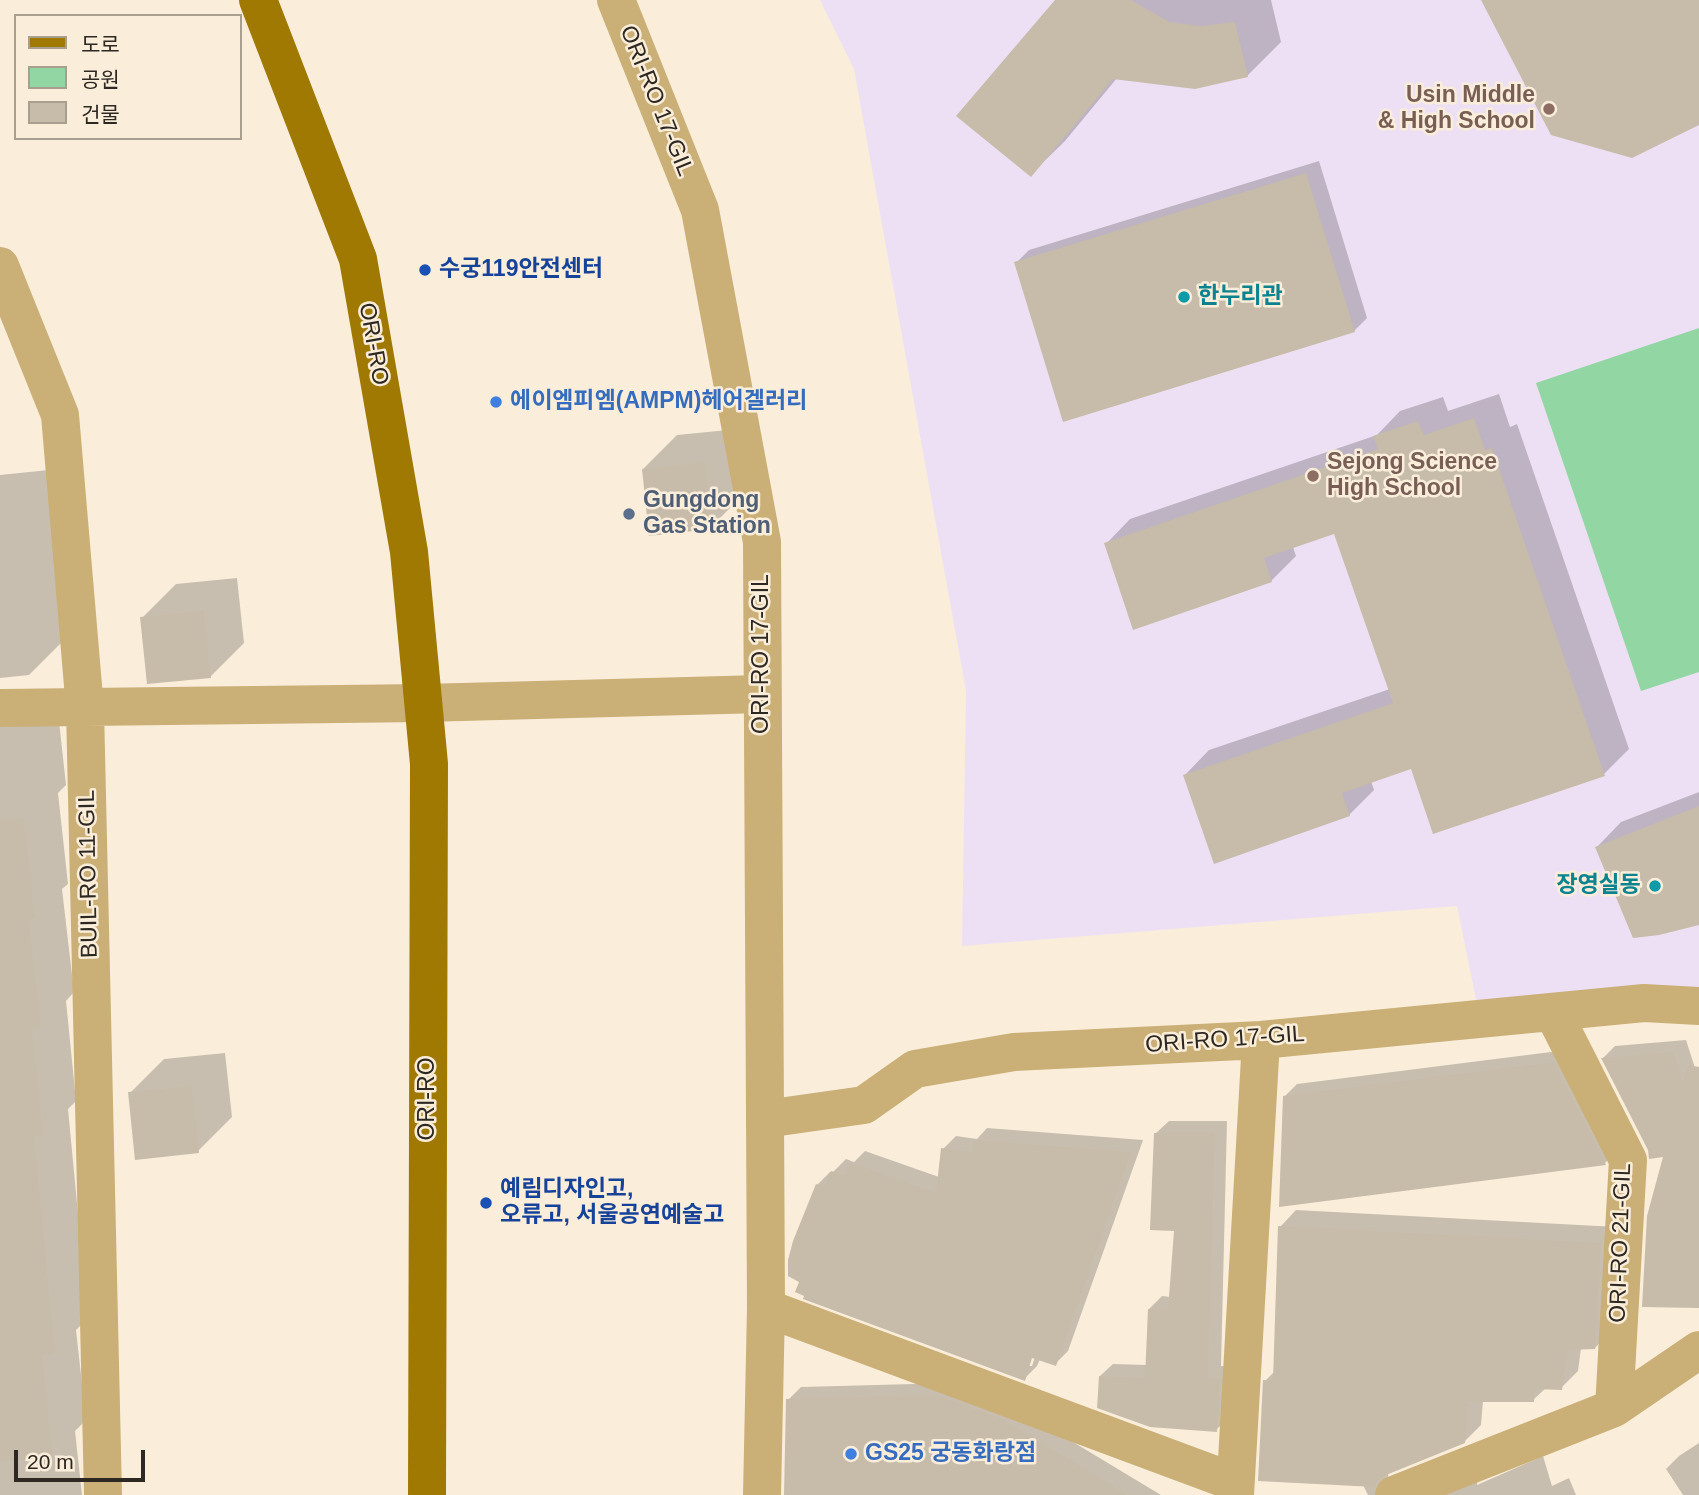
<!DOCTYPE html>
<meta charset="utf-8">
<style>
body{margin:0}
#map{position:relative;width:1699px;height:1495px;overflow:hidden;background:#faeedb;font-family:Helvetica,"Noto Sans KR",sans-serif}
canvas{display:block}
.legend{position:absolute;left:14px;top:14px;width:228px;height:126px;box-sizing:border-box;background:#faeedb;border:2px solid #a89f91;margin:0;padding:9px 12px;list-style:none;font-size:21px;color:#2d2821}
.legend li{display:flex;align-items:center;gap:14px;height:35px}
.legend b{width:35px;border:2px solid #a89f91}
.scale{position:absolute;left:14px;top:1450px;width:131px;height:32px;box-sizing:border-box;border:4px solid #2d2821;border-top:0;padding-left:9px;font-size:21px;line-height:24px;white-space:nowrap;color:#2d2821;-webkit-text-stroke:5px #faeedb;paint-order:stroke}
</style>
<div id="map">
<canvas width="1699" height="1495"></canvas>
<ul class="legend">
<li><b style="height:9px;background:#a07902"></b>도로</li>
<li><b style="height:19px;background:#92d6a3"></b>공원</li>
<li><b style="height:19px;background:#c7bba9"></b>건물</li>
</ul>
<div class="scale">20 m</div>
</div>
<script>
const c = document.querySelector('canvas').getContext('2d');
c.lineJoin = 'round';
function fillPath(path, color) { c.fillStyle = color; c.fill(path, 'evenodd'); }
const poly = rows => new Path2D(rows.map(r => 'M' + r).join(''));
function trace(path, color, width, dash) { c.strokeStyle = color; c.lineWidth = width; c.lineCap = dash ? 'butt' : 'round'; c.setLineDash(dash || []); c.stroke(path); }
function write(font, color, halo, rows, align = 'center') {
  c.font = font + ' Helvetica,"Noto Sans KR",sans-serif'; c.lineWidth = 5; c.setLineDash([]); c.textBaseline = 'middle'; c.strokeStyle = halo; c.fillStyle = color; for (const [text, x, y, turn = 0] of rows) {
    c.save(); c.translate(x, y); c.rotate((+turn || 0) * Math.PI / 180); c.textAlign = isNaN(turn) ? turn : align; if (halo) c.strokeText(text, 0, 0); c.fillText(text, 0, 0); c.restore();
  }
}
fillPath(poly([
 [820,0,1699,0,1699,995,1478,1009,1457,906,962,946,966,691,854,69]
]), '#ede0f4');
fillPath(poly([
 [1699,328,1699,672,1641,691,1536,383]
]), '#92d6a3');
fillPath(poly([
 [1057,0,1271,0,1281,42,1247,76,1117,78,1065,141,1031,174],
 [1319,161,1367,318,1354,331,1016,263,1029,250],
 [1499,394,1510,427,1517,424,1629,749,1604,774,1412,767,1371,781,1374,790,1349,815,1185,775,1209,750,1390,689,1335,532,1293,547,1296,556,1271,581,1106,544,1130,519,1377,435,1400,411,1443,397,1448,411],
 [738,429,745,493,711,527,643,469,677,435],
 [49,470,63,641,29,675,0,678,0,475],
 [237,578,244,643,210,677,142,618,176,584],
 [59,721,66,785,58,793,68,884,62,889,74,992,66,1001,76,1101,68,1109,88,1318,76,1330,86,1420,75,1431,82,1495,0,1495,0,727],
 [1699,792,1699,923,1597,847,1621,822],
 [1686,1040,1697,1074,1699,1074,1699,1307,1665,1155,1649,1150,1603,1058,1615,1046],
 [1567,1050,1618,1150,1605,1163,1281,1205,1284,1097,1297,1084],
 [225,1053,232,1117,198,1151,130,1093,164,1059],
 [1169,1121,1227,1121,1221,1366,1232,1367,1229,1417,1216,1430,1100,1376,1113,1364,1147,1365,1149,1309,1162,1296,1171,1297,1176,1229,1156,1133],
 [987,1128,1143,1140,1068,1351,1055,1364,1040,1359,1037,1366,1024,1379,801,1281,818,1184,830,1172,833,1172,846,1159,854,1162,865,1151,939,1177,943,1149,956,1136,977,1139],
 [1033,1349,1037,1351,1032,1366,1028,1366],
 [1296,1210,1617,1227,1611,1331,1595,1348,1581,1348,1578,1371,1561,1388,1546,1388,1533,1400,1483,1401,1481,1425,1464,1442,1388,1473,1389,1485,1396,1495,1368,1495,1353,1465,1265,1381,1275,1371,1280,1227],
 [951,1383,1015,1407,1161,1495,786,1495,788,1400,801,1387],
 [1699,1443,1699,1495,1683,1495,1666,1469,1679,1456],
 [1543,1456,1552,1486,1569,1478,1576,1495,1431,1495,1478,1477,1477,1485]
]), '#0003');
fillPath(poly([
 [1055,0,1131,0,1169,22,1201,26,1235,22,1248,77,1195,89,1113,79,1031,177,956,116],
 [1481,0,1699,0,1699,125,1632,158,1551,135],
 [1306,173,1355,332,1063,422,1014,262],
 [1474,418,1485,450,1492,448,1605,776,1433,834,1411,769,1342,793,1350,816,1214,864,1183,775,1393,703,1334,534,1264,558,1272,582,1133,630,1104,543,1378,449,1373,436,1418,421,1424,435],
 [705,462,712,529,649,536,642,469],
 [204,611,211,678,147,684,140,617],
 [1699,806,1699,925,1659,935,1633,938,1595,847],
 [24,818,35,919,29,920,41,1028,32,1029,43,1136,34,1137,55,1354,42,1355,53,1456,0,1462,0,820],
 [1673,1052,1683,1083,1688,1065,1699,1067,1699,1308,1642,1307,1647,1216,1663,1157,1649,1159,1648,1150,1601,1058],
 [1554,1062,1606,1165,1279,1207,1283,1096],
 [192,1086,199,1153,135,1160,128,1092],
 [1154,1133,1215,1133,1208,1378,1220,1379,1217,1432,1150,1427,1097,1408,1099,1376,1145,1378,1148,1309,1168,1310,1174,1231,1150,1230],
 [973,1140,1131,1152,1056,1366,1032,1358,1025,1381,803,1299,804,1296,795,1292,799,1282,788,1276,788,1260,793,1241,816,1184,824,1186,831,1171,844,1175,851,1163,936,1193,941,1148,972,1152],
 [1278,1226,1601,1243,1595,1349,1567,1350,1562,1390,1535,1389,1534,1402,1468,1402,1465,1443,1386,1475,1377,1481,1375,1487,1258,1481,1263,1380,1273,1380],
 [937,1395,1002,1419,1128,1495,784,1495,786,1399]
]), '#c7bba9');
trace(poly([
 [616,0,700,210,762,542,766,1308,762,1495],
 [0,266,60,415,85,709,103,1495],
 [0,708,424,703,762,694],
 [1553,1012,1628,1160,1614,1408],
 [765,1119,864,1105,915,1069,1014,1052,1261,1040,1644,1003,1699,1006],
 [766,1308,1234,1482],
 [1235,1495,1261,1040],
 [1394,1495,1614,1408,1699,1350]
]), '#caaf76', 38);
trace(poly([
 [258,0,358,259,409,552,429,764,427,1495]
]), '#a07902', 38);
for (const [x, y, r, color] of [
 [1549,109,7,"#8d6e63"],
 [425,270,7,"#1a4fb4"],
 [1184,297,7,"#0f9aa8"],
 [496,402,7,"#3f7fe0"],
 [1313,476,7,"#8d6e63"],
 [629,514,7,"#5c6f8a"],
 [1655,886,7,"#0f9aa8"],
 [486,1203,7,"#1a4fb4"],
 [851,1454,7,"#3f7fe0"]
]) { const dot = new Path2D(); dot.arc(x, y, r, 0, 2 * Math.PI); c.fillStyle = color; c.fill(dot); trace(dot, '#faeedb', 2.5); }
write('bold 23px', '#785e54', '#faeedb', [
 ["Usin Middle",1535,96],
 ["& High School",1535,122],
 ["Sejong Science",1327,463,"left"],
 ["High School",1327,489,"left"]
], 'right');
write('23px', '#2d2821', '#faeedb', [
 ["ORI-RO 17-GIL",656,101,68],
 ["ORI-RO",373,344,80],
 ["ORI-RO 17-GIL",762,654,-90],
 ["BUIL-RO 11-GIL",89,874,-91],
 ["ORI-RO 17-GIL",1225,1040,-4],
 ["ORI-RO",428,1099,-90],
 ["ORI-RO 21-GIL",1621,1243,-88]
]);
write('bold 23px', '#164399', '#faeedb', [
 ["수궁119안전센터",439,270],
 ["예림디자인고,",500,1190],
 ["오류고, 서울공연예술고",500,1216]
], 'left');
write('bold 23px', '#0d838f', '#faeedb', [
 ["한누리관",1198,297],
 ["장영실동",1641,886,"right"]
], 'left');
write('bold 23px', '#366cbe', '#faeedb', [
 ["에이엠피엠(AMPM)헤어겔러리",510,402],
 ["GS25 궁동화랑점",865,1454]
], 'left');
write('bold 23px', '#4e5e75', '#faeedb', [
 ["Gungdong",643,501],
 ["Gas Station",643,527]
], 'left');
</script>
